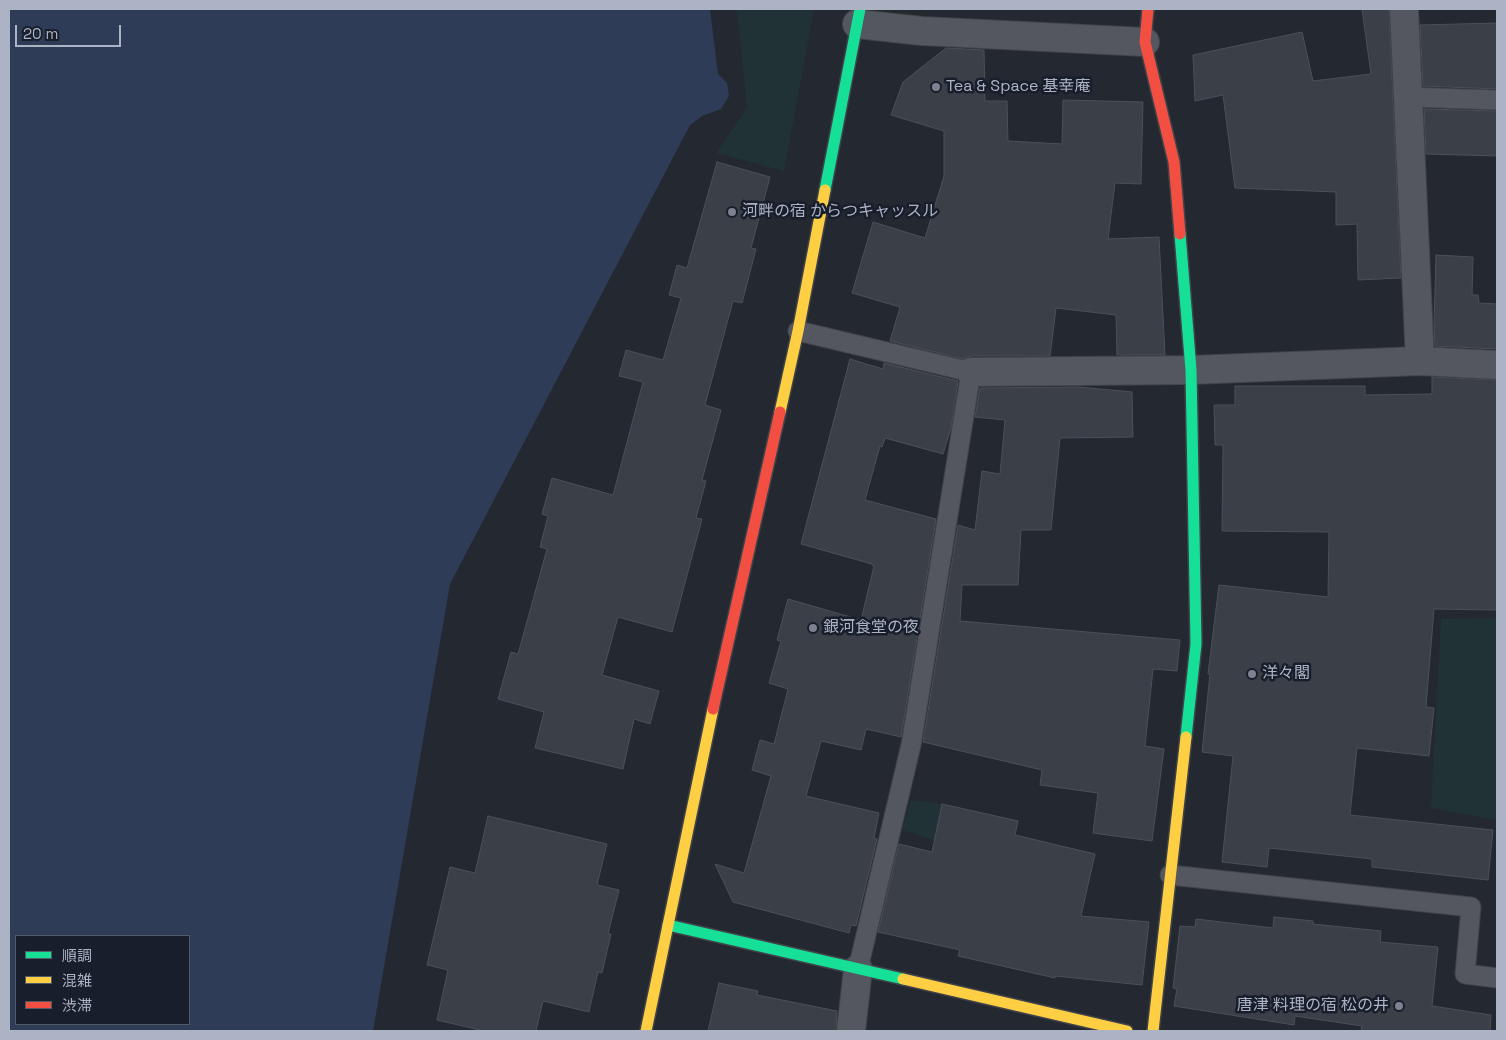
<!DOCTYPE html>
<meta charset="utf-8">
<style>
body{margin:0}
#map{position:relative;width:1506px;height:1040px;overflow:hidden;background:#242830;font-family:"Space Grotesk","Noto Sans JP",sans-serif}
canvas{display:block}
.frame{position:absolute;inset:0;border:10px solid #acb3c4;pointer-events:none}
.legend{position:absolute;left:15px;top:935px;width:175px;height:90px;box-sizing:border-box;background:#181e2b;border:1px solid #535a68;margin:0;padding:6px 9px;list-style:none;font-size:15px;color:#acb3c4}
.legend li{display:flex;align-items:center;gap:10px;height:25px}
.legend b{width:25px;border:1px solid #535a68}
.scale{position:absolute;left:15px;top:25px;width:106px;height:22px;box-sizing:border-box;border:2px solid #acb3c4;border-top:0;padding-left:6px;font-size:15px;line-height:18px;white-space:nowrap;color:#acb3c4;-webkit-text-stroke:4px #181e2b;paint-order:stroke}
</style>
<div id="map">
<canvas width="1506" height="1040"></canvas>
<div class="frame"></div>
<ul class="legend">
<li><b style="height:6px;background:#16e098"></b>順調</li>
<li><b style="height:6px;background:#ffcf43"></b>混雑</li>
<li><b style="height:6px;background:#f24e42"></b>渋滞</li>
</ul>
<div class="scale">20 m</div>
</div>
<script>
const c = document.querySelector('canvas').getContext('2d');
c.lineJoin = 'round';
function fillPath(path, color) { c.fillStyle = color; c.fill(path, 'evenodd'); }
const poly = rows => new Path2D(rows.map(r => 'M' + r).join(''));
function trace(path, color, width, dash) { c.strokeStyle = color; c.lineWidth = width; c.lineCap = dash ? 'butt' : 'round'; c.setLineDash(dash || []); c.stroke(path); }
function write(font, color, halo, rows, align = 'center') {
  c.font = font + ' "Space Grotesk","Noto Sans JP",sans-serif'; c.lineWidth = 5; c.setLineDash([]); c.textBaseline = 'middle'; c.strokeStyle = halo; c.fillStyle = color; for (const [text, x, y, turn = 0] of rows) {
    c.save(); c.translate(x, y); c.rotate((+turn || 0) * Math.PI / 180); c.textAlign = isNaN(turn) ? turn : align; if (halo) c.strokeText(text, 0, 0); c.fillText(text, 0, 0); c.restore();
  }
}
fillPath(poly([
 [737,9,814,9,784,171,716,153,747,108],
 [1497,618,1497,820,1431,808,1441,619],
 [911,800,942,804,934,840,902,830]
]), '#213236');
fillPath(poly([
 [9,9,710,9,718,74,727,83,729,96,721,109,702,116,690,125,450,584,373,1031,9,1031],
 [16,936,189,936,189,1024,16,1024]
]), '#2e3c58');
const building = poly([
 [1362,9,1389,9,1401,278,1358,280,1357,224,1336,225,1336,192,1235,188,1223,95,1195,101,1193,55,1302,32,1313,81,1371,74,1362,9],
 [1497,23,1497,89,1423,86,1420,25,1497,23],
 [946,48,984,50,985,101,1007,101,1008,141,1062,144,1063,100,1143,102,1141,184,1115,183,1108,239,1159,237,1165,355,1117,355,1116,315,1056,308,1050,356,971,356,963,359,890,341,900,307,852,293,873,222,925,238,944,176,944,131,891,115,903,82,946,48],
 [1424,109,1497,111,1497,156,1426,154,1424,109],
 [717,162,770,177,751,248,756,249,742,303,733,301,705,405,721,410,702,480,706,481,696,518,702,519,672,632,618,617,602,675,659,691,650,724,634,719,623,769,535,748,544,712,498,699,511,652,518,654,547,549,540,547,548,516,542,514,552,478,613,495,643,382,619,376,626,350,663,360,681,298,669,295,677,265,687,268,717,162],
 [1436,255,1473,257,1472,295,1478,295,1479,303,1497,304,1497,349,1435,346,1434,325,1436,255],
 [850,359,883,369,884,363,958,381,951,428,943,454,885,438,882,447,880,446,865,500,936,519,901,737,866,729,861,750,821,741,806,796,879,813,874,838,877,839,856,926,851,925,849,933,733,902,715,864,744,873,771,776,752,770,760,740,774,744,788,689,769,683,781,641,777,640,788,599,861,620,874,566,872,565,872,564,801,544,850,359],
 [1432,377,1497,380,1497,610,1434,609,1426,707,1434,708,1429,756,1357,748,1350,815,1493,830,1488,880,1372,867,1372,859,1269,848,1267,867,1222,862,1233,756,1202,752,1210,674,1208,674,1219,585,1328,597,1329,532,1222,531,1223,445,1215,445,1214,405,1235,405,1235,386,1365,386,1365,395,1432,394,1432,377],
 [1079,387,1132,392,1133,437,1060,438,1051,530,1021,530,1018,585,962,585,960,621,1180,640,1177,671,1153,669,1145,746,1164,749,1152,841,1093,833,1098,793,1040,785,1042,770,923,742,958,525,975,530,982,471,1000,474,1005,420,975,417,980,388,1079,387],
 [942,804,1018,821,1015,835,1095,854,1081,916,1149,922,1142,985,1055,976,1055,978,958,956,960,950,878,932,899,844,932,852,942,804],
 [488,816,607,844,597,885,619,890,608,934,611,934,602,973,598,972,589,1012,543,1001,536,1031,484,1031,437,1020,448,970,427,965,450,867,475,873,488,816],
 [1274,917,1313,921,1313,924,1381,931,1380,942,1438,947,1432,1006,1491,1015,1490,1031,1361,1031,1362,1026,1295,1016,1294,1025,1174,1006,1177,989,1173,988,1180,926,1195,927,1196,919,1273,928,1274,917],
 [719,983,758,991,757,995,837,1011,836,1031,708,1031,719,983]
]);
fillPath(building, '#3b3f47');
trace(building, '#4b5059', 1);
const lane = poly([
 [1407,97,1497,100],
 [798,331,971,372,911,745,858,969],
 [1170,875,1471,907,1465,974,1497,978]
]);
const street = poly([
 [1404,9,1420,361],
 [857,24,922,31,1145,42],
 [971,372,1191,370,1420,361,1497,365],
 [851,1031,858,969]
]);
const fast = poly([
 [825,190,860,9],
 [1180,234,1191,370,1196,644,1186,737],
 [668,925,903,979]
]);
const slow = poly([
 [780,412,798,331,825,190],
 [903,979,1127,1031],
 [646,1031,713,709],
 [1153,1031,1186,737]
]);
const jam = poly([
 [1148,9,1145,42,1174,162,1180,234],
 [713,709,780,412]
]);
trace(lane, '#404349', 21);
trace(street, '#404349', 30);
trace(fast, '#404349', 14);
trace(slow, '#404349', 14);
trace(jam, '#404349', 14);
trace(lane, '#545760', 19);
trace(street, '#545760', 28);
trace(fast, '#16e098', 11);
trace(slow, '#ffcf43', 11);
trace(jam, '#f24e42', 11);
for (const [x, y, r, color] of [
 [936,87,5,"#7c8290"],
 [732,212,5,"#7c8290"],
 [813,628,5,"#7c8290"],
 [1252,674,5,"#7c8290"],
 [1399,1006,5,"#7c8290"]
]) { const dot = new Path2D(); dot.arc(x, y, r, 0, 2 * Math.PI); c.fillStyle = color; c.fill(dot); trace(dot, '#181e2b', 2); }
write('16px', '#acb3c4', '#181e2b', [
 ["Tea & Space 基幸庵",946,87],
 ["河畔の宿 からつキャッスル",742,212],
 ["銀河食堂の夜",823,628],
 ["洋々閣",1262,674],
 ["唐津 料理の宿 松の井",1389,1006,"right"]
], 'left');
</script>
